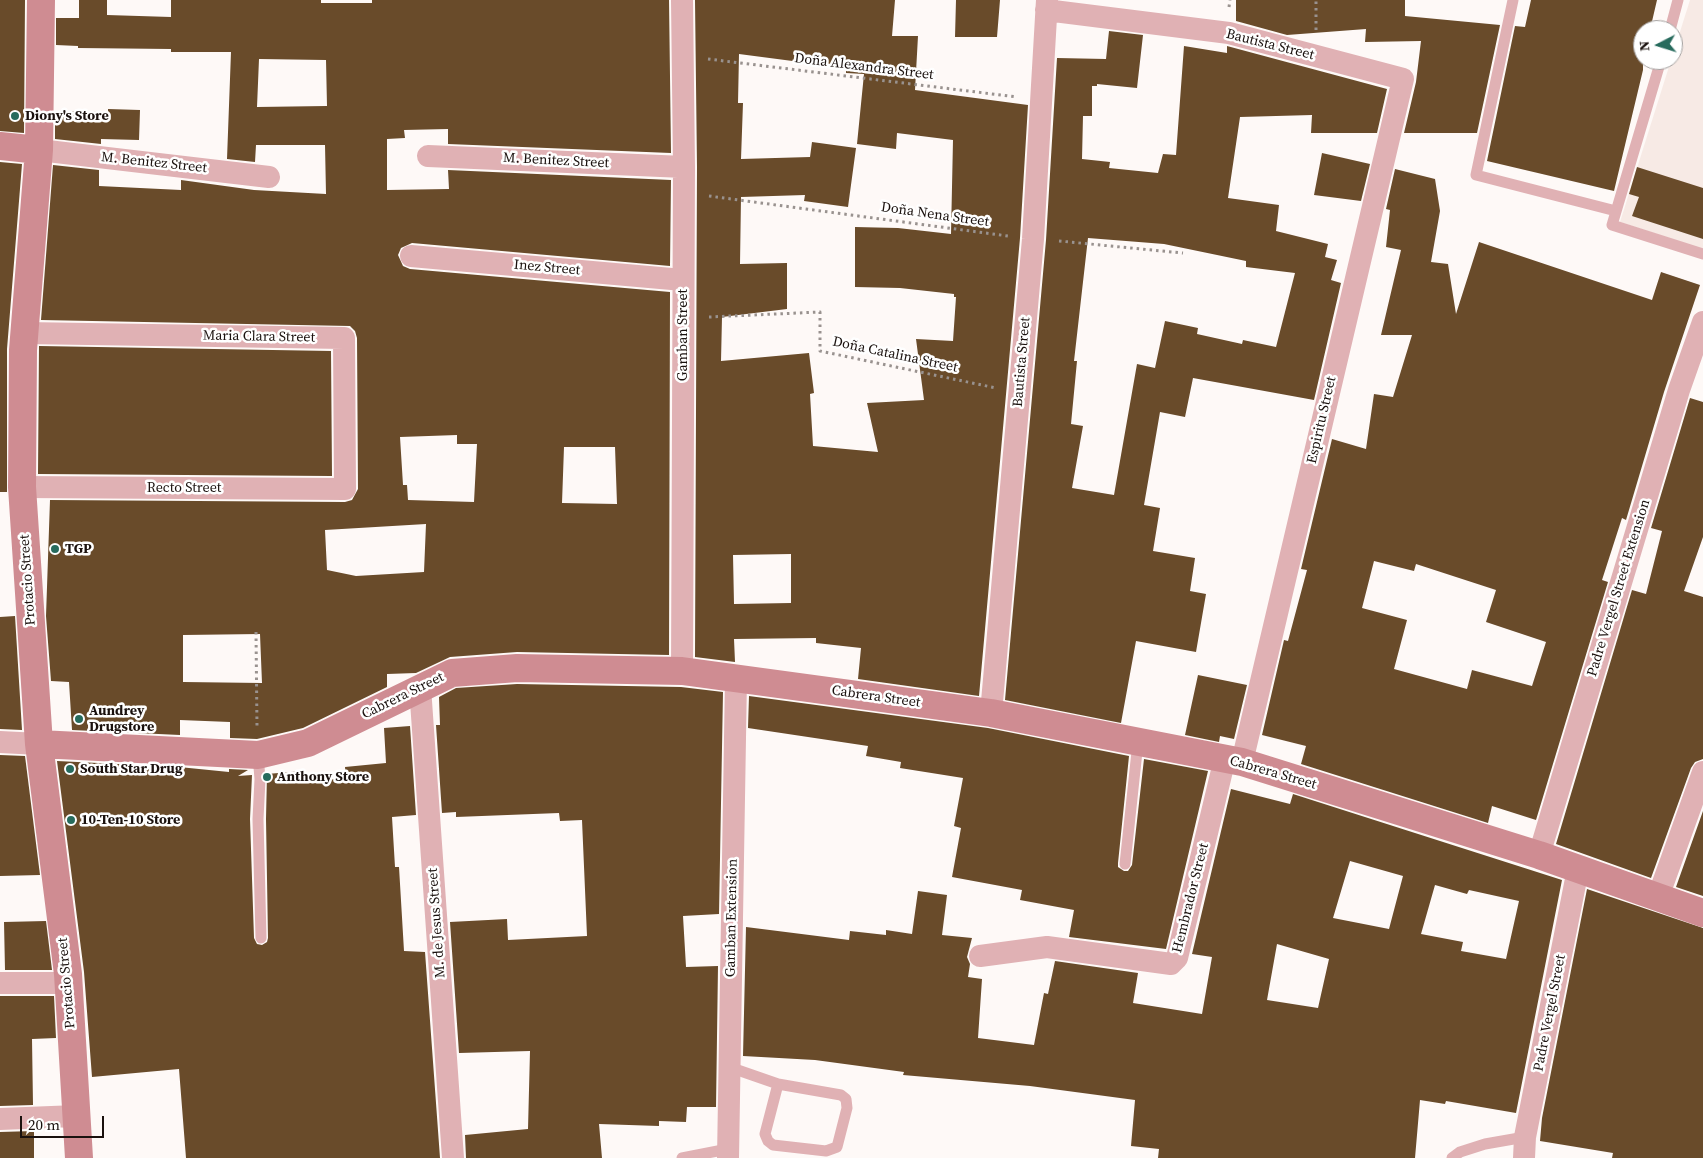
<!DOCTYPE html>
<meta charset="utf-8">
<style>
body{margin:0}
#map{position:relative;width:1703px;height:1158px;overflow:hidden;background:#fef9f7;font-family:"Source Serif 4",serif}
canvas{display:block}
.north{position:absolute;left:1633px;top:20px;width:50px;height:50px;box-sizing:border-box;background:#fff;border:1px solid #a3a09f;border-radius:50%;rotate:265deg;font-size:14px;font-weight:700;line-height:20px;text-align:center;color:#1a110e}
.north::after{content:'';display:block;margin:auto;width:18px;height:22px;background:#276b5d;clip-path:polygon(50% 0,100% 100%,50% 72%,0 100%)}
.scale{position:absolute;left:20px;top:1116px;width:84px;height:22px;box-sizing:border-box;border:2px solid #1a110e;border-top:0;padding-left:6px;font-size:15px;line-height:18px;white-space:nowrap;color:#1a110e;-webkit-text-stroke:4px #fff;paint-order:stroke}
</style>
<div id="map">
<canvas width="1703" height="1158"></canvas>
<div class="north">N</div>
<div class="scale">20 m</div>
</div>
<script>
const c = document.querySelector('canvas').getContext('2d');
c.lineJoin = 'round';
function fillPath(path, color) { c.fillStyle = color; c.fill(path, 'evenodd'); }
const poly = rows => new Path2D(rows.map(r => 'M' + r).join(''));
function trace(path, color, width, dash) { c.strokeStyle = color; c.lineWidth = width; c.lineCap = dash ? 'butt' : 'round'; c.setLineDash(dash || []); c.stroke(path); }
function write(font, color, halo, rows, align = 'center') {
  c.font = font + ' "Source Serif 4",serif'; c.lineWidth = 5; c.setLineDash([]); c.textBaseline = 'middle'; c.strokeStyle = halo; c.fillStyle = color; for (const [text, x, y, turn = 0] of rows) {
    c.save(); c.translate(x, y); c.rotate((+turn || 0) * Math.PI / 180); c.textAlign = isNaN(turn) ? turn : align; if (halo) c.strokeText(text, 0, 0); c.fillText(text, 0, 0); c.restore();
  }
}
fillPath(poly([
 [1690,0,1703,0,1703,249,1620,222]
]), '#f7eae5');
fillPath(poly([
 [0,0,25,0,24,133,0,131],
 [79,0,107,0,107,15,171,17,171,0,321,0,321,3,372,3,372,0,669,0,671,153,448,144,448,129,404,130,405,138,387,139,387,190,449,189,448,170,671,180,670,266,412,243,401,248,398,255,403,266,410,269,670,292,669,655,517,652,450,657,416,673,387,674,387,687,303,728,257,739,230,738,230,722,180,720,180,735,72,730,69,682,51,681,46,616,50,500,345,502,352,500,358,489,357,338,355,331,350,326,41,320,53,165,99,170,99,186,181,190,181,180,254,190,326,194,325,145,256,145,255,162,227,159,231,52,171,52,171,49,78,48,78,46,56,45,56,18,79,18],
 [259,59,326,60,327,106,257,107],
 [457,435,457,444,477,444,474,502,408,500,407,485,403,485,400,437],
 [564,447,615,447,617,504,562,503],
 [426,524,424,572,356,576,327,570,325,530],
 [260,634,262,683,183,682,183,635],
 [695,0,895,0,892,36,918,36,915,90,1028,105,1020,238,979,696,858,679,861,648,816,643,816,638,734,639,735,662,695,657,697,167],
 [739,54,846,68,846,73,864,74,857,144,896,149,897,133,953,140,951,234,898,228,855,227,855,287,900,288,954,294,954,297,956,297,953,341,916,339,924,400,867,403,878,452,813,446,810,394,814,393,809,353,721,361,722,317,787,309,787,263,740,264,741,197,805,195,804,201,848,207,856,148,812,142,810,157,741,159,743,103,738,103],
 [791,554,791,603,734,604,733,555],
 [956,0,1000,0,997,37,955,37],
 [1236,0,1405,0,1405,16,1500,25,1477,133,1404,133,1416,82,1421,41,1365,42,1366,29,1287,35,1236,21],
 [1531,0,1657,0,1650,30,1643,30,1643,70,1614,191,1487,161,1515,26,1525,27],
 [1109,31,1143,35,1137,88,1097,84,1097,86,1092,86,1092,116,1083,116,1082,159,1110,162,1109,168,1158,173,1163,154,1176,155,1184,46,1227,53,1227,46,1387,89,1377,133,1311,133,1312,115,1240,117,1228,198,1279,205,1276,231,1328,244,1325,257,1337,260,1331,280,1341,283,1314,400,1193,378,1185,417,1160,412,1144,505,1160,508,1153,551,1195,558,1190,591,1206,594,1196,652,1136,641,1121,723,1005,700,1046,240,1057,58,1106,59],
 [1088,238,1164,244,1246,261,1246,267,1295,273,1276,347,1243,340,1242,344,1197,334,1198,328,1165,321,1155,368,1137,364,1114,495,1072,488,1083,426,1071,424,1077,361,1074,361],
 [108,109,140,110,139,140,101,139,101,144,55,139,55,111,108,112],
 [1322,153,1370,164,1361,201,1314,195],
 [0,162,22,164,7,349,7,492,0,492],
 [1637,167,1703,188,1703,239,1632,216,1639,197,1629,194],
 [1395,169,1435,179,1440,211,1431,262,1448,264,1456,314,1479,242,1652,300,1661,272,1700,285,1664,392,1626,520,1622,518,1602,580,1608,582,1536,820,1492,806,1488,823,1301,764,1306,746,1262,735,1284,640,1288,641,1307,570,1301,569,1332,439,1366,449,1374,394,1393,397,1412,335,1381,335,1401,250,1386,247,1390,210,1386,209],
 [1374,561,1414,571,1416,564,1496,590,1486,622,1546,642,1532,686,1472,670,1467,689,1394,669,1407,620,1362,608],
 [39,346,331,351,332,476,38,474],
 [1690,398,1703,402,1703,537,1684,591,1703,597,1703,759,1695,762,1691,768,1651,878,1556,844,1632,590,1646,594,1662,531,1651,528],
 [15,616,22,730,0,729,0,617],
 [1198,675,1247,685,1234,739,1220,736,1219,742,1185,735],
 [517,684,681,687,723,692,719,914,683,916,686,967,718,966,716,1107,687,1107,686,1122,659,1121,659,1126,599,1124,602,1158,466,1158,465,1135,528,1129,530,1051,459,1053,450,922,507,919,508,940,587,936,582,820,560,821,559,813,456,817,456,812,442,813,436,725,440,725,439,697,456,688],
 [749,696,988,728,1129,756,1118,863,1118,867,1124,871,1128,871,1132,865,1144,759,1208,771,1166,949,1069,937,1074,910,1020,900,1022,890,952,877,961,828,954,826,963,778,900,768,901,762,866,756,868,746,748,728],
 [410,726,416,815,392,817,395,867,399,867,404,951,425,952,440,1158,186,1158,179,1069,92,1077,84,972,57,761,179,767,229,772,229,769,248,770,238,776,252,775,250,819,254,938,257,944,262,945,267,942,268,938,266,819,267,774,302,771,303,782,346,778,345,767,386,763,384,728],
 [0,755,25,756,40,875,0,876],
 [1231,789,1290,804,1293,794,1562,880,1516,1113,1446,1101,1445,1104,1420,1100,1415,1158,1158,1158,1159,1149,1131,1146,1135,1100,1030,1086,903,1075,904,1072,815,1060,743,1056,746,927,849,940,850,931,886,935,886,930,912,934,918,891,947,895,942,935,972,938,967,957,970,964,968,977,982,979,978,1038,1034,1045,1044,993,1048,994,1055,961,1138,973,1133,1003,1202,1014,1212,957,1192,954],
 [1350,861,1403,876,1389,929,1333,918],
 [1435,885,1467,894,1469,890,1519,901,1506,959,1461,951,1463,942,1421,934],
 [1277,944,1329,959,1318,1008,1267,1000],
 [1703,811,1703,896,1676,887],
 [1587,889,1703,928,1703,1158,1612,1158,1613,1153,1540,1141,1542,1118],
 [46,921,52,970,5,970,4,922],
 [0,996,54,996,56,1038,32,1039,33,1105,0,1106],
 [34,1131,34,1158,0,1158,0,1132]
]), '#694b2a');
trace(poly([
 [1229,7,1230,0],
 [1316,30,1316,0],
 [708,59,1017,97],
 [709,196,1008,236],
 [1059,241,1183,253],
 [709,317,820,312,820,351,996,388],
 [256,632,257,727]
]), '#99928f', 3, [2.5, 4]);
trace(poly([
 [1513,0,1476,175,1616,211],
 [1670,30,1678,0],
 [1661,60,1612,225,1703,254],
 [258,755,260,779,258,819,261,938],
 [1125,864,1138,742],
 [729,1067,778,1084,841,1095,846,1099,847,1108,837,1147,826,1151,773,1145,768,1141,765,1134,778,1084],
 [682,1158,728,1149],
 [1452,1158,1460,1152,1485,1144,1525,1137]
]), '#e0b1b4', 11);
trace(poly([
 [682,0,684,167,682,671],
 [1046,10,1229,33,1403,79,1242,762],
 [39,150,269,177],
 [428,156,684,167],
 [411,256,683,280],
 [22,487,345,489,344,338,24,333],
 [420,687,453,1158],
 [991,713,1033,239,1047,0],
 [0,742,39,744],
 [1539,855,1679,390,1703,322],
 [1658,897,1703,772],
 [980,956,1047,947,1171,964,1177,958,1225,758],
 [0,983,69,983],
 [0,1119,77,1116],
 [728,1158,736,678],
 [1524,1158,1525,1137,1578,869]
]), '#e0b1b4', 22);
trace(poly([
 [41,0,39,150,23,350,22,487,39,744,68,974,79,1158],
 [0,146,39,150],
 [39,744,258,755,308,743,452,673,517,668,682,671,991,713,1242,762,1539,855,1703,913]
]), '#cf8c92', 28);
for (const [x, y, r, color] of [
 [15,116,5,"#276b5d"],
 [55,549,5,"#276b5d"],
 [79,719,5,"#276b5d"],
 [70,769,5,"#276b5d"],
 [267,777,5,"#276b5d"],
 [71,820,5,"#276b5d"]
]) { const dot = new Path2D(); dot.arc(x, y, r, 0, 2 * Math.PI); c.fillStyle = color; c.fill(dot); trace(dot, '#fff', 2); }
write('14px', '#1a110e', '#fff', [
 ["Bautista Street",1270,45,14],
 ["Doña Alexandra Street",864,67,7],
 ["M. Benitez Street",556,161,3],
 ["M. Benitez Street",154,163,6],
 ["Doña Nena Street",935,215,8],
 ["Inez Street",547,268,5],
 ["Gamban Street",683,335,-90],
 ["Maria Clara Street",259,337,1],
 ["Doña Catalina Street",895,355,12],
 ["Bautista Street",1022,362,-85],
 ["Espiritu Street",1322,420,-77],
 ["Recto Street",184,488],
 ["Protacio Street",28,580,-94],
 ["Padre Vergel Street Extension",1619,588,-73],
 ["Cabrera Street",403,696,-26],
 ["Cabrera Street",876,697,8],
 ["Cabrera Street",1273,773,16],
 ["Hembrador Street",1191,898,-76],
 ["Gamban Extension",732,918,-89],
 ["M. de Jesus Street",437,923,-94],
 ["Protacio Street",67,983,-95],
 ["Padre Vergel Street",1550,1013,-79]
]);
write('bold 14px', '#1a110e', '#fff', [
 ["Diony's Store",25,116],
 ["TGP",65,549],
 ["Aundrey",89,711],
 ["Drugstore",89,727],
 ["South Star Drug",80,769],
 ["Anthony Store",277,777],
 ["10-Ten-10 Store",81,820]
], 'left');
</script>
